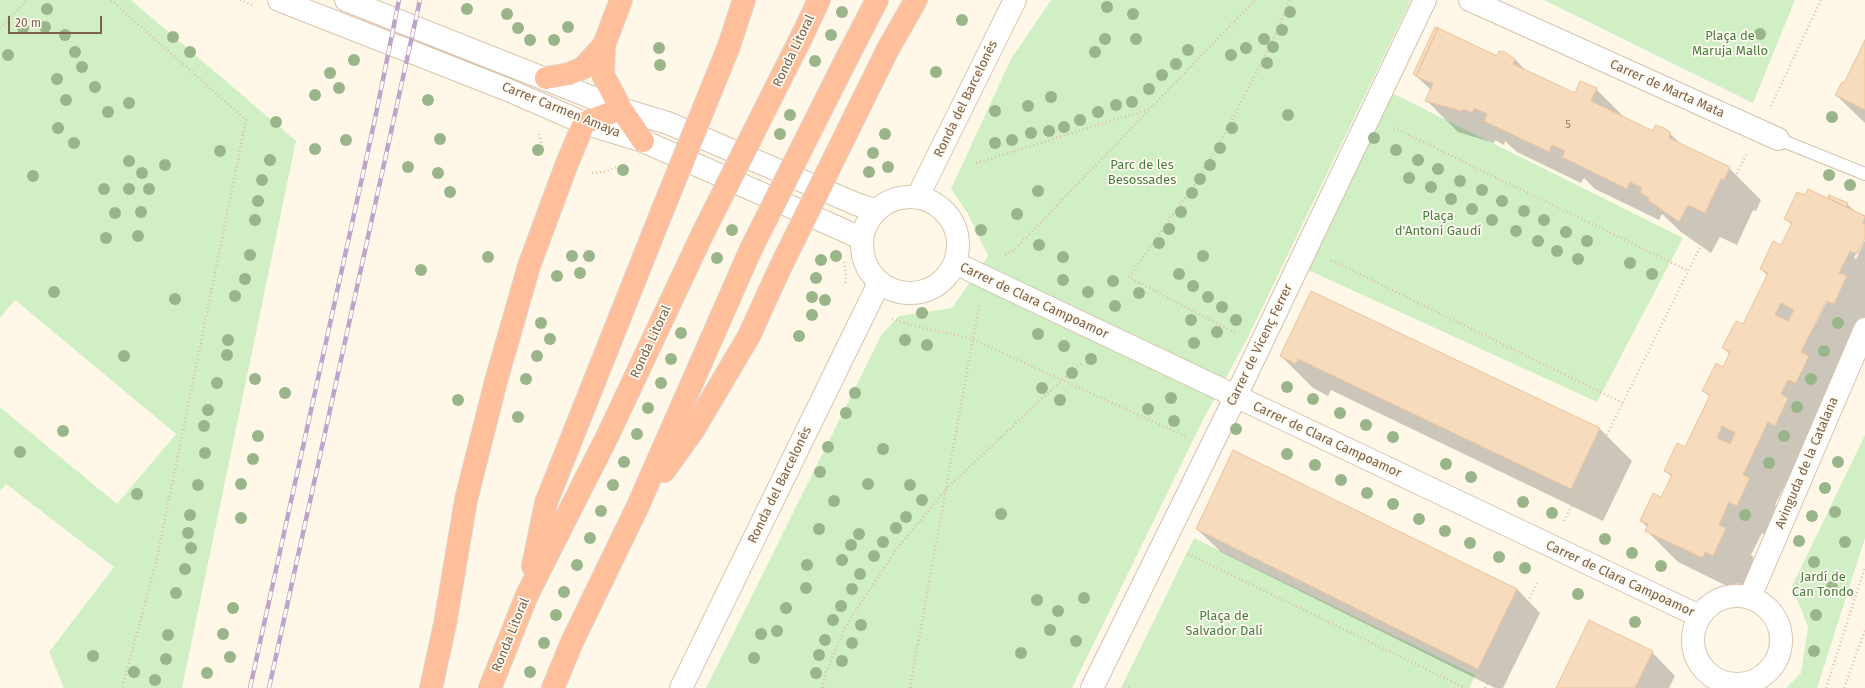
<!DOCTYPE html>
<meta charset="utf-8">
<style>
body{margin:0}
#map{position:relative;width:1865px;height:688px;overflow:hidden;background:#fff8e9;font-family:"Fira Sans",sans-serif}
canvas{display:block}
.scale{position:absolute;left:8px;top:16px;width:94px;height:18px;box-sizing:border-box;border:2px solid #7d6148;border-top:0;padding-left:5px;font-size:12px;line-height:14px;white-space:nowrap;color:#7d6148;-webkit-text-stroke:3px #fffbf2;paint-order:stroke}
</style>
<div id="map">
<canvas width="1865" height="688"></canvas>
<div class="scale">20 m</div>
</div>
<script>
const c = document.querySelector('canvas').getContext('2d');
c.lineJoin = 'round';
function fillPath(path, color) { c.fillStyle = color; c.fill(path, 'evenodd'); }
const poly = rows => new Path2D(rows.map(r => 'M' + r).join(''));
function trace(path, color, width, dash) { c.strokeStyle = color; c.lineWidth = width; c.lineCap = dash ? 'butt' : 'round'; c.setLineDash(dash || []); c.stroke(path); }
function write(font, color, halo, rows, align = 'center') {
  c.font = font + ' "Fira Sans",sans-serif'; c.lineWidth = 3.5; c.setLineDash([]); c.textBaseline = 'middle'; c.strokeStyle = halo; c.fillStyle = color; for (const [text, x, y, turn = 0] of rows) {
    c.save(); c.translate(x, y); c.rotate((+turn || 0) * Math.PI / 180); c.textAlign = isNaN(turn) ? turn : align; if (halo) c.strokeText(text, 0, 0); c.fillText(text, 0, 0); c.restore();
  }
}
fillPath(poly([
 [0,0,131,0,296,141,182,688,64,688,49,652,114,567,6,484,0,491,0,407,117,504,176,434,15,300,0,318],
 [1051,0,1411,0,1247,339,1203,420,1072,688,706,688,882,334,899,316,952,308,988,256,968,214,951,189,1011,59],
 [1544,0,1795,0,1753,103],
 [1392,93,1683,238,1597,402,1308,270],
 [1865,435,1865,538,1817,688,1786,688,1801,673,1808,627,1792,586],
 [1194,538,1475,675,1470,688,1121,688]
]), '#d1efc5');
fillPath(poly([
 [1865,43,1865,123,1836,95,1845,85],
 [1497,57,1515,59,1527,72,1575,95,1596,89,1626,119,1653,132,1670,134,1683,146,1729,168,1761,200,1756,211,1753,210,1737,245,1720,237,1711,253,1681,232,1662,214,1659,220,1595,189,1584,178,1581,183,1517,152,1505,141,1504,145,1495,140,1494,143,1458,132,1426,100,1431,90,1414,74],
 [1830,196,1847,204,1857,213,1865,218,1865,235,1854,258,1856,259,1865,240,1865,335,1800,454,1775,505,1782,511,1769,537,1762,533,1751,555,1757,561,1745,587,1737,583,1735,590,1678,562,1646,530,1647,527,1641,521,1661,498,1672,477,1665,471,1685,448,1710,397,1703,391,1723,368,1730,355,1724,348,1744,326,1768,276,1761,269,1781,247,1792,225,1785,219,1805,197,1832,201,1829,198],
 [1827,296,1829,297,1813,329,1811,328],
 [1312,292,1600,429,1632,461,1603,521,1331,390,1328,396,1313,388,1281,356],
 [1234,452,1517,589,1540,613,1503,688,1495,688,1221,552,1197,529],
 [1652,652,1675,676,1669,688,1557,688]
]), '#0003');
const building = poly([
 [1435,27,1438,28,1420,68,1416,76,1413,74,1435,27],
 [1438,28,1497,56,1499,51,1505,52,1515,59,1513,64,1575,93,1580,81,1597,88,1591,101,1653,131,1655,125,1664,128,1671,133,1669,138,1730,167,1724,180,1721,179,1705,213,1688,205,1679,222,1648,200,1649,198,1640,193,1642,188,1630,182,1627,189,1562,157,1565,151,1552,145,1549,152,1484,121,1487,114,1474,108,1472,113,1463,109,1462,111,1425,101,1433,84,1416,76,1438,28],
 [1865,40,1865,110,1835,95,1842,82,1844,83,1865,40],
 [1808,189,1865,216,1863,223,1865,224,1865,238,1857,254,1850,251,1839,273,1847,276,1834,304,1826,301,1801,352,1809,356,1796,383,1788,380,1781,394,1788,398,1775,426,1768,422,1743,475,1750,478,1737,506,1729,502,1719,525,1726,528,1713,556,1705,552,1703,558,1645,531,1648,524,1640,521,1653,493,1661,497,1672,475,1664,471,1677,443,1685,447,1710,395,1702,391,1716,363,1723,367,1730,352,1722,348,1736,321,1743,324,1768,273,1760,269,1773,241,1781,245,1792,223,1784,219,1797,192,1805,195,1808,189],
 [1781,303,1794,310,1788,321,1775,315,1781,303],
 [1722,426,1735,433,1730,444,1717,438,1722,426],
 [1829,195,1848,203,1846,207,1828,198,1829,195],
 [1311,291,1600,428,1571,489,1298,359,1296,364,1280,356,1311,291],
 [1233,450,1517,589,1478,669,1196,529,1233,450],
 [1589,620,1653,651,1635,688,1556,688,1589,620]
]);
fillPath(building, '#f7dbbd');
trace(building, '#ecc39c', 1);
const lane = poly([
 [1778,139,1865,174]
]);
const street = poly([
 [1470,0,1778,139],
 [955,263,1699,616],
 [1092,688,1236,396,1425,0]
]);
const secondary = poly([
 [279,0,508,90,584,123,643,141,861,238],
 [346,0,621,109,668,123,856,204,875,210],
 [918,196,1015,0],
 '862 245a48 48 0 1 1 96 0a48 48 0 1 1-96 0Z',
 '1693 640a44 44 0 1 1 88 0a44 44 0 1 1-88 0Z',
 [1750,597,1865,329],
 [681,688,879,283]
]);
const highway = poly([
 [621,0,604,45,603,75,621,109,643,141],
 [802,36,819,0],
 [729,46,744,0],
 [888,49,916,0],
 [848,56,877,0],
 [546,78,569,74,583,68,604,45],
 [664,471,694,429,749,336,780,268],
 [533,566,546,503,661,214],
 [431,688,445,624,466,500,496,381,529,266,566,166,584,123,621,109],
 [490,688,527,595,608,435,702,235],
 [553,688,572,642,637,508,751,249]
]);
trace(lane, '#d3c1ac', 14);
trace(street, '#d3c1ac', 24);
trace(secondary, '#d9c4ac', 24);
trace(highway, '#ddd6cf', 24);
trace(poly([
 [111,0,246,120,156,563,122,688],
 [240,0,253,5],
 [0,28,27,0],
 [1771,106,1821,0],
 [1394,128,1689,271],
 [539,134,543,148],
 [976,163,1149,109],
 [592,173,603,172,624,165],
 [1005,255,1014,250,1255,0],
 [1331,260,1623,403],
 [844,262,846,273,845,286],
 [892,319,926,329,954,334,974,340,1185,436],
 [1235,333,1129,277,1194,185,1223,137,1273,40,1290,0],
 [1564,521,1746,155],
 [1188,554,1465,688],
 [1125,685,1132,688],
 [822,688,826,672,846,626,895,551,947,488,1062,380,1082,363],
 [910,688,979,305],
 [1485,688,1538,581],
 [1826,688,1865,567],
 [1844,688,1865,630]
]), '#ddbe9f', 2.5, [1, 3]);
trace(lane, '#fff', 12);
trace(street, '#fff', 22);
trace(secondary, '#fff', 22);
trace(highway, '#ffbf9a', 22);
const rail = poly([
 [250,688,375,119,399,0],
 [269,688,420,0]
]);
trace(rail, '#bda4cb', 4.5);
trace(rail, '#fffbf2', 3, [9]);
const highwayBridge = poly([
 [661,214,729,46],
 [702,235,802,36],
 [751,249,848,56],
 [780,268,888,49]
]);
trace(highwayBridge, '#ddd6cf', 24, []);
trace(highwayBridge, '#ffbf9a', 22);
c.fillStyle = '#9ab58a';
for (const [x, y] of [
 [1107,7],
 [47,9],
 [467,9],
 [842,12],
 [1290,12],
 [507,14],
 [1133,14],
 [962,20],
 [45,27],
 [568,27],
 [23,28],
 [518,28],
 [1282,30],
 [1760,34],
 [65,35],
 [831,35],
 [173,37],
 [1105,39],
 [1136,39],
 [1264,39],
 [530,40],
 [554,40],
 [1273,47],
 [659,48],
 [1246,48],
 [1188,50],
 [75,52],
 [190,52],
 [1095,52],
 [8,55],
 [1231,55],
 [354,60],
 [815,61],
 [1267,63],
 [1176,64],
 [660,65],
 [82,67],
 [936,72],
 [330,73],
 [1162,75],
 [57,79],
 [95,87],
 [339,88],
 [1149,89],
 [315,95],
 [1051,97],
 [66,100],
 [428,100],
 [1132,102],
 [129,103],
 [1116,105],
 [1028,106],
 [995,111],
 [108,112],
 [1098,112],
 [790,115],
 [1288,115],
 [1832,117],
 [1080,120],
 [276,122],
 [1064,127],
 [58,128],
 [1232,128],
 [1049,131],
 [1031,133],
 [780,134],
 [885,134],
 [1374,138],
 [440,139],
 [346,140],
 [1012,140],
 [74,143],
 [995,143],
 [1220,148],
 [315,149],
 [538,150],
 [1396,150],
 [220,151],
 [873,153],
 [270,160],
 [1418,160],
 [129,161],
 [165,165],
 [1210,165],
 [408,167],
 [888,167],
 [1438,169],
 [623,170],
 [869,172],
 [142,173],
 [438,173],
 [1829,175],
 [33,176],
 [1409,178],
 [1200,179],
 [262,180],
 [1460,181],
 [1850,185],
 [1431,187],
 [104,189],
 [129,189],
 [149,189],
 [1482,190],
 [1038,191],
 [450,192],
 [1192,193],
 [1451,199],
 [258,201],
 [1502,201],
 [1472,209],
 [1524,211],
 [141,212],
 [1181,212],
 [115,213],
 [1017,214],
 [255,220],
 [1492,220],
 [1544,220],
 [1169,229],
 [732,230],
 [981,230],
 [1516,231],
 [1566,232],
 [138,236],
 [106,238],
 [1538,241],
 [1587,241],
 [1159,243],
 [1039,245],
 [1557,251],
 [250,255],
 [572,256],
 [589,256],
 [836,256],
 [1203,256],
 [488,257],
 [1063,257],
 [717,258],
 [1578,259],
 [821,260],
 [1630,263],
 [421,270],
 [580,273],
 [1179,274],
 [1652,274],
 [557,276],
 [816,278],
 [245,279],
 [1063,280],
 [1113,281],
 [1193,286],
 [54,292],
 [1088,292],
 [1139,293],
 [235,296],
 [812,297],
 [1208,297],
 [175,299],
 [825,300],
 [1115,306],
 [1222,307],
 [922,313],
 [812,315],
 [1191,320],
 [1236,320],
 [541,323],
 [1838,323],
 [1217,332],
 [681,333],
 [1038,334],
 [799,336],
 [550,339],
 [228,340],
 [905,340],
 [1194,343],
 [927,345],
 [1064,346],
 [1824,351],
 [227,355],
 [124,356],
 [537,356],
 [671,359],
 [1091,359],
 [1072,373],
 [255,379],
 [526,379],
 [1811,379],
 [217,383],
 [661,383],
 [1287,387],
 [1042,388],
 [285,393],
 [855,393],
 [1171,398],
 [1313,399],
 [458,400],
 [1060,400],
 [1797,407],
 [648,408],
 [1148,409],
 [208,410],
 [846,413],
 [1340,413],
 [518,417],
 [1174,421],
 [1366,425],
 [204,426],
 [1236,429],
 [63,431],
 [637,434],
 [258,436],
 [1784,436],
 [1393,437],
 [828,447],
 [883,449],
 [20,452],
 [205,453],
 [1287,454],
 [253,459],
 [624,462],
 [1838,462],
 [1769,463],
 [1446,464],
 [1315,465],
 [820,472],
 [1471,477],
 [1341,480],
 [241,484],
 [868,484],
 [198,485],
 [613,485],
 [910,485],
 [1825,488],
 [1367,493],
 [137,494],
 [922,500],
 [834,501],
 [1523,502],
 [1393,504],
 [601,511],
 [1835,512],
 [1552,513],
 [1001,514],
 [190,515],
 [1745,515],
 [1812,516],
 [906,517],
 [241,518],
 [1419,519],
 [896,528],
 [819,529],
 [1445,531],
 [188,533],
 [859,534],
 [590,538],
 [1605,539],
 [1799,541],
 [883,542],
 [1845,542],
 [1470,543],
 [851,545],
 [191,548],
 [1632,553],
 [874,556],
 [1499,557],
 [842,560],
 [1814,562],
 [577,565],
 [807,565],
 [1661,566],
 [1525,568],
 [185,569],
 [860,574],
 [1832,587],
 [806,588],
 [852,589],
 [564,592],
 [176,593],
 [1578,594],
 [1084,598],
 [1037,600],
 [841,606],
 [233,608],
 [786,608],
 [1058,611],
 [556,615],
 [1816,615],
 [833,620],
 [1635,622],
 [861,625],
 [1050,630],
 [777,631],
 [223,634],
 [761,634],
 [168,635],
 [825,640],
 [1076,641],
 [544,643],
 [852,643],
 [1814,651],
 [1021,653],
 [819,655],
 [93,656],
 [230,657],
 [754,658],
 [166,659],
 [842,661],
 [134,672],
 [530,672],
 [207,673],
 [816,673],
 [155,680]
]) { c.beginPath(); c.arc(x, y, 6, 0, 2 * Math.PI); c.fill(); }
write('11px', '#9c8065', null, [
 ["5",1568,125]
]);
write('13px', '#487e3c', '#fffbf2', [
 ["Plaça de",1730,36],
 ["Maruja Mallo",1730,51],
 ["Parc de les",1142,165],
 ["Besossades",1142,180],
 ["Plaça",1438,216],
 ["d'Antoni Gaudí",1438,231],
 ["Jardí de",1823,577],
 ["Can Tondo",1823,592],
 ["Plaça de",1224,616],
 ["Salvador Dalí",1224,631]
]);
write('13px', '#7d6148', '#fffbf2', [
 ["Ronda Litoral",794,51,-64],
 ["Carrer de Marta Mata",1667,89,24],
 ["Ronda del Barcelonés",966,99,-64],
 ["Carrer Carmen Amaya",561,110,22],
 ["Carrer de Clara Campoamor",1034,301,25],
 ["Ronda Litoral",651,342,-65],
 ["Carrer de Vicenç Ferrer",1260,345,-64],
 ["Carrer de Clara Campoamor",1327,440,25],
 ["Avinguda de la Catalana",1807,463,-67],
 ["Ronda del Barcelonés",780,485,-64],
 ["Carrer de Clara Campoamor",1620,579,25],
 ["Ronda Litoral",511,635,-68]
]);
</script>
